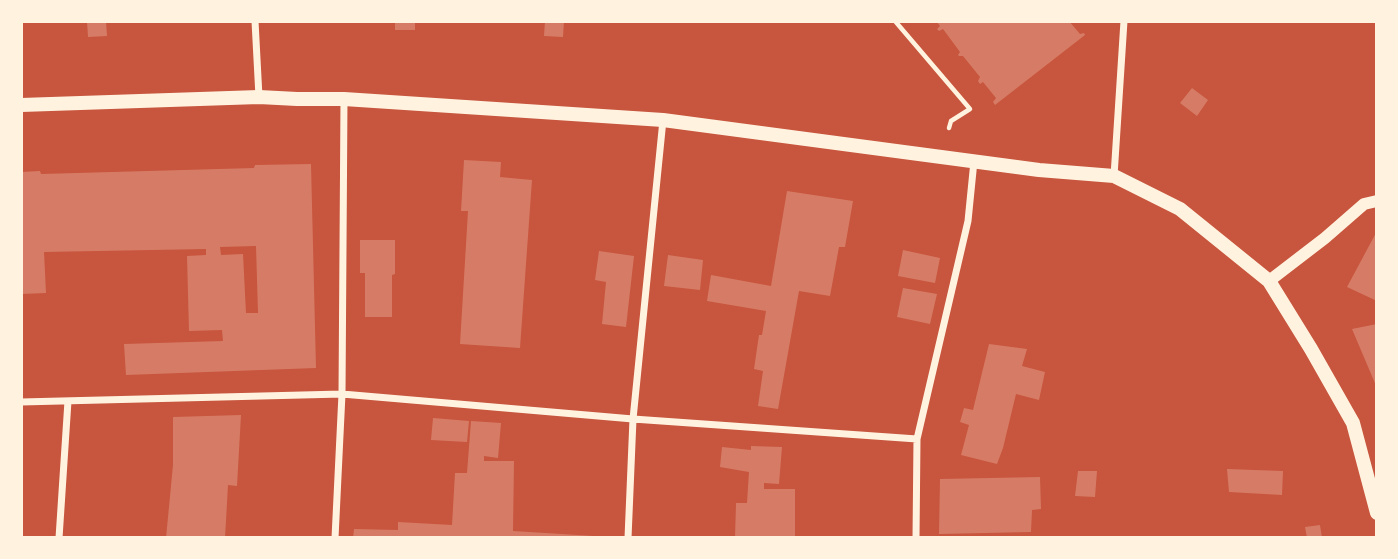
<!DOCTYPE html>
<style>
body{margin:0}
#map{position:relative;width:1398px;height:559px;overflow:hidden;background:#c8553d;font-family:"Archivo Narrow",sans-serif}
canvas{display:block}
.frame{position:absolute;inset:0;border:23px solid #fff3e0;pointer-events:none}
</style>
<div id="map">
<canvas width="1398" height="559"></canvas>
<div class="frame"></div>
</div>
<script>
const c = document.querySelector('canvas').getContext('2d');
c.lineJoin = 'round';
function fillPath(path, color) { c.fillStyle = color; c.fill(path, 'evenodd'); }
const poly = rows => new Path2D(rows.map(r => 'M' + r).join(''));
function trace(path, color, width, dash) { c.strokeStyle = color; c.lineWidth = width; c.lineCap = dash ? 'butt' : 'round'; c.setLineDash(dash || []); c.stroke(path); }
fillPath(poly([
 [87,21,106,21,107,36,88,37],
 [395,21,415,21,415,30,395,30],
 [545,21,564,21,563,37,544,36],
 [936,21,1069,21,1080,34,1084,33,1085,35,995,105,993,102,996,98,983,82,980,84,978,81,980,77,963,56,959,56,958,55,960,52,943,29,939,31,937,29,940,26],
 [1192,88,1208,100,1197,116,1180,103],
 [464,160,501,162,500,177,532,180,520,348,460,344,468,211,461,211],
 [311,164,316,368,126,375,124,344,223,341,222,330,189,331,187,256,206,255,206,249,44,252,46,293,21,294,21,172,40,171,41,174,254,168,255,165],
 [256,246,258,313,246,313,243,254,221,255,220,247],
 [787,191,853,201,845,247,839,247,830,296,799,291,778,409,758,406,763,371,754,369,759,335,762,335,766,311,707,301,711,275,771,286],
 [1377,231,1377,301,1347,287],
 [360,240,395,240,395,274,392,275,392,317,365,317,365,273,360,273],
 [903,250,940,258,935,283,898,276],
 [599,251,634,256,626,327,602,324,606,282,595,280],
 [668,255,703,260,700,290,664,286],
 [903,288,937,294,930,324,897,317],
 [1377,324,1377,388,1352,329],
 [989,344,1027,349,1022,366,1045,372,1039,400,1016,394,1003,448,997,464,961,455,969,425,960,422,964,408,973,410],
 [241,415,237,486,228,485,225,538,166,538,173,465,173,417],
 [433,418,469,421,467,442,431,440],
 [471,421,501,423,498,458,484,456,484,461,514,461,513,531,594,536,594,538,353,538,354,529,398,530,398,522,452,525,455,473,467,473],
 [751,446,782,447,779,484,764,483,764,489,795,489,795,538,735,538,736,503,747,503,749,472,720,467,722,447,751,450],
 [1227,469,1283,471,1282,495,1229,492],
 [1078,471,1097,471,1095,497,1075,496],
 [1040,477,1041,509,1032,510,1031,532,939,534,940,479],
 [1320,525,1322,538,1307,538,1305,527]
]), '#d67c66');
trace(poly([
 [895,21,970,109,951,121,949,128]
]), '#fff3e0', 4.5);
trace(poly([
 [255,21,259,97],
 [1114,176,1124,21],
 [21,402,342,394,633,419,917,439],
 [59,538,68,401],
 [335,538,342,394,344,99],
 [628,538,633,419,663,120],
 [916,538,917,439,968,221,974,161]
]), '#fff3e0', 7);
trace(poly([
 [1269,281,1325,238,1364,204,1377,201]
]), '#fff3e0', 12);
trace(poly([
 [21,105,259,97,297,99,344,99,663,120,1039,170,1114,176,1180,209,1269,281,1311,349,1353,423,1377,513]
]), '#fff3e0', 14);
</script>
